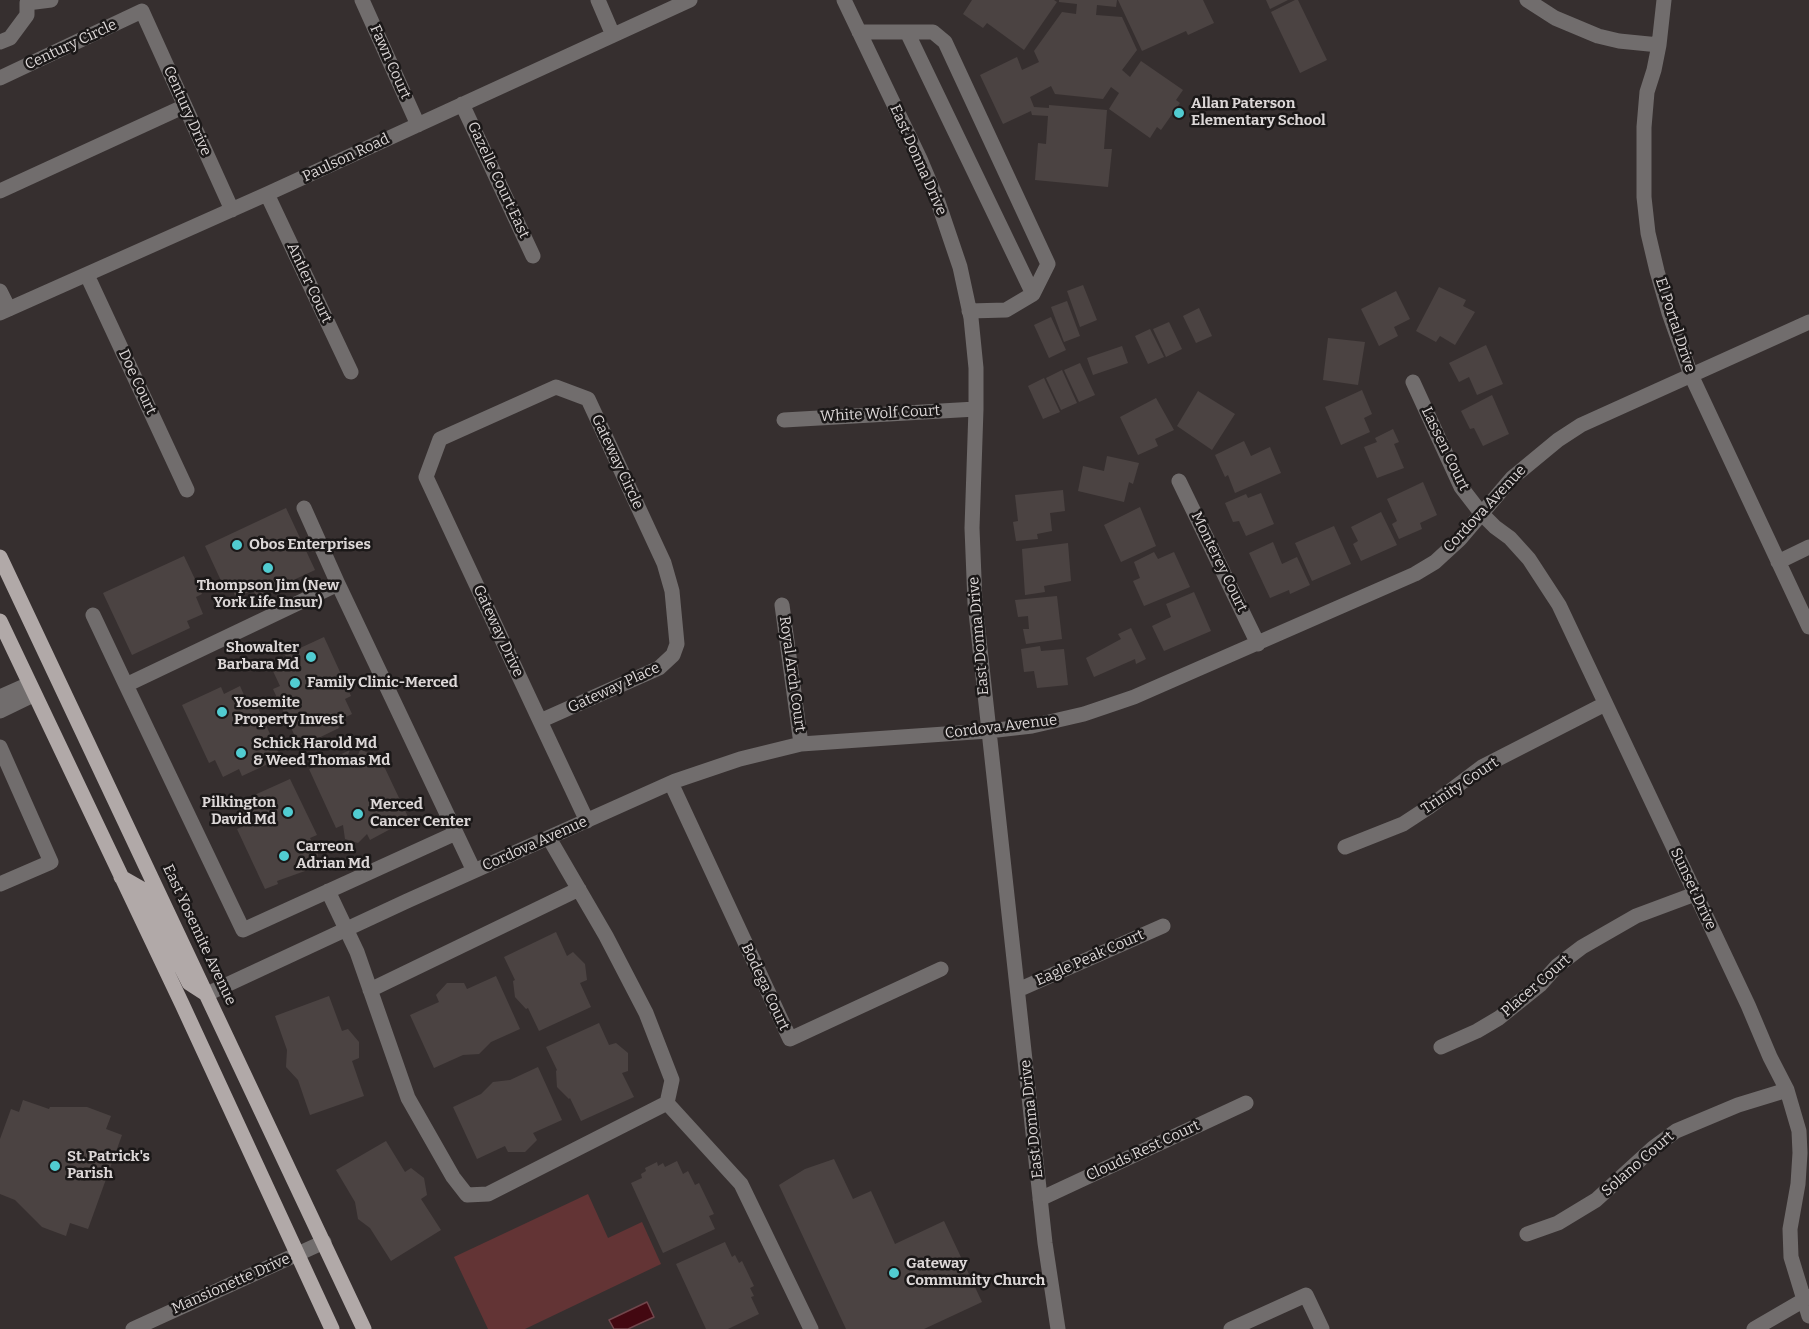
<!DOCTYPE html>
<style>
body{margin:0}
canvas{display:block;background:#362f2f}
</style>
<canvas width="1809" height="1329"></canvas>
<script>
const c = document.querySelector('canvas').getContext('2d');
c.lineJoin = 'round';
function fillPath(path, color) { c.fillStyle = color; c.fill(path, 'evenodd'); }
const poly = rows => new Path2D(rows.map(r => 'M' + r).join(''));
function trace(path, color, width, dash) { c.strokeStyle = color; c.lineWidth = width; c.lineCap = dash ? 'butt' : 'round'; c.setLineDash(dash || []); c.stroke(path); }
function write(font, color, halo, rows, align = 'center') {
  c.font = font + ' Bitter,serif'; c.lineWidth = 5; c.setLineDash([]); c.textBaseline = 'middle'; c.strokeStyle = halo; c.fillStyle = color; for (const [text, x, y, turn = 0] of rows) {
    c.save(); c.translate(x, y); c.rotate((+turn || 0) * Math.PI / 180); c.textAlign = isNaN(turn) ? turn : align; if (halo) c.strokeText(text, 0, 0); c.fillText(text, 0, 0); c.restore();
  }
}
fillPath(poly([
 [588,1194,608,1238,642,1222,661,1264,525,1329,488,1329,454,1257]
]), '#633435');
const water = poly([
 [647,1302,654,1317,628,1329,614,1329,609,1320,647,1302]
]);
fillPath(water, '#430811');
trace(water, '#71464c', 1.5);
fillPath(poly([
 [972,0,1054,0,1057,2,1024,50,987,23,983,28,963,14],
 [1059,0,1117,0,1116,7,1097,5,1096,15,1122,17,1137,50,1122,70,1130,77,1141,61,1183,90,1176,100,1180,103,1161,130,1157,127,1150,138,1109,109,1119,93,1111,87,1103,99,1055,94,1051,86,1030,97,1034,107,1049,108,1049,105,1107,110,1104,149,1112,149,1108,187,1035,180,1038,143,1046,144,1048,116,1032,115,1031,111,1003,124,980,75,1017,57,1022,70,1039,62,1034,51,1062,12,1076,14,1077,4,1059,2],
 [1118,0,1203,0,1214,23,1188,35,1186,31,1142,51],
 [1266,0,1288,0,1270,9],
 [1295,0,1298,0,1327,60,1300,73,1271,12],
 [1083,285,1097,320,1080,327,1067,291],
 [1439,287,1466,300,1463,306,1475,312,1455,345,1440,336,1436,342,1416,331],
 [1396,291,1410,319,1394,327,1398,336,1379,346,1361,309],
 [1067,301,1080,336,1064,342,1051,307],
 [1199,308,1212,336,1196,343,1183,316],
 [1051,317,1066,350,1049,358,1034,325],
 [1169,322,1182,349,1166,357,1153,329],
 [1150,329,1164,357,1148,364,1135,336],
 [1328,338,1365,342,1358,385,1323,380],
 [1486,345,1503,384,1477,395,1469,377,1459,382,1449,363],
 [1122,346,1128,363,1093,375,1087,358],
 [1080,363,1095,395,1079,402,1064,370],
 [1062,370,1077,403,1061,410,1046,378],
 [1044,378,1060,412,1043,419,1028,386],
 [1362,390,1372,414,1364,418,1370,432,1341,445,1325,407],
 [1198,391,1235,414,1212,450,1177,426],
 [1492,395,1509,434,1483,446,1474,428,1470,429,1461,411],
 [1156,398,1174,430,1155,439,1158,446,1138,455,1120,417],
 [1393,429,1399,442,1394,444,1404,468,1377,478,1364,447,1377,442,1375,438],
 [1244,441,1251,456,1270,447,1281,473,1235,493,1228,475,1225,477,1215,455],
 [1107,456,1139,463,1133,484,1129,482,1124,502,1078,491,1083,466,1104,471],
 [1423,482,1437,515,1420,523,1422,529,1399,539,1392,524,1397,521,1387,499],
 [1063,490,1065,511,1050,513,1052,531,1037,534,1038,539,1016,541,1013,522,1018,521,1015,495],
 [1261,493,1274,524,1246,536,1239,521,1233,522,1225,503,1246,494,1248,498],
 [1140,507,1156,546,1121,562,1104,525],
 [286,508,315,570,257,597,253,590,236,598,229,582,223,585,205,546],
 [1381,512,1397,545,1361,561,1353,544,1358,541,1351,527],
 [1334,526,1351,564,1312,581,1295,543],
 [1273,542,1282,564,1297,557,1310,585,1290,594,1289,590,1270,598,1249,553],
 [1068,543,1071,581,1044,586,1045,592,1025,595,1022,549],
 [1154,552,1158,559,1174,552,1190,587,1144,606,1133,581,1140,578,1134,562],
 [184,556,202,594,196,597,203,614,187,621,190,628,132,655,103,593],
 [1194,592,1211,631,1164,651,1152,626,1171,617,1166,604],
 [1057,596,1062,639,1026,644,1023,629,1029,629,1028,616,1018,617,1015,600],
 [1131,628,1146,659,1136,664,1135,659,1094,677,1086,658,1121,639,1118,634],
 [324,637,351,696,345,699,352,714,336,722,339,728,300,747,273,689,280,686,272,669,288,661,285,655],
 [1040,646,1041,651,1064,649,1068,685,1037,688,1034,671,1024,672,1021,649],
 [240,686,247,702,254,699,281,758,242,776,239,769,223,777,215,760,209,763,182,705,221,687,224,694],
 [360,749,376,757,374,761,376,765,382,762,409,819,370,840,367,834,358,843,345,839,343,825,336,828,309,769,350,750,346,760,358,756],
 [290,779,317,835,310,838,315,848,319,850,315,865,308,862,302,864,305,871,277,881,278,884,265,889,237,829,244,826,242,823,237,821,242,806,255,799,250,797],
 [556,932,567,956,573,952,585,964,587,980,580,983,591,1007,539,1031,528,1008,526,1009,515,997,513,981,515,980,504,957],
 [496,976,520,1029,491,1042,479,1054,463,1055,434,1068,410,1015,439,1002,436,995,447,983,464,983,467,989],
 [329,996,342,1031,348,1029,359,1042,359,1058,352,1061,364,1096,310,1115,298,1080,286,1067,287,1050,275,1016],
 [599,1023,609,1045,616,1043,628,1053,628,1071,622,1073,634,1097,581,1121,570,1098,569,1099,557,1087,556,1071,557,1070,546,1047],
 [538,1067,562,1120,533,1133,537,1140,525,1152,508,1152,505,1146,477,1159,453,1107,481,1094,493,1082,510,1080],
 [23,1100,49,1109,50,1107,87,1107,111,1116,106,1129,122,1135,88,1229,70,1223,66,1236,42,1227,15,1200,0,1194,0,1139,11,1109,19,1112],
 [386,1141,405,1172,411,1168,424,1178,427,1195,421,1199,441,1230,391,1261,370,1228,358,1219,355,1202,336,1170],
 [834,1159,853,1199,871,1191,895,1244,944,1221,982,1302,924,1329,846,1329,779,1185,805,1169],
 [677,1161,683,1174,688,1171,695,1185,699,1183,714,1214,709,1216,715,1229,663,1253,631,1183,642,1178,641,1174,646,1171,645,1168,657,1162,658,1166,663,1163,665,1167],
 [725,1242,732,1257,735,1255,739,1263,742,1261,754,1286,750,1288,754,1296,751,1297,759,1314,728,1329,706,1329,676,1264]
]), '#4b4342');
trace(poly([
 [362,0,418,125],
 [598,0,613,35],
 [844,0,920,159,938,202,960,267,971,318,976,368,976,409,972,528,975,603,1045,1243,1058,1329],
 [1527,0,1555,18,1598,36,1619,41,1659,45],
 [1664,0,1659,45,1654,70,1647,92,1644,127,1644,197,1648,233,1657,271,1669,313,1691,375,1809,627],
 [859,32,933,32,945,42,1048,264,1033,294,1006,310,969,311],
 [907,32,1033,294],
 [0,42,10,38,27,15,27,3,51,0],
 [0,78,142,11,232,210],
 [462,104,533,256],
 [0,191,185,106],
 [267,194,351,372],
 [87,275,187,490],
 [0,291,9,309],
 [0,313,267,194,690,0],
 [1413,382,1461,487,1481,513,1495,527,1510,538,1529,559,1559,605,1748,1005,1770,1057,1787,1090,1799,1131,1800,1153,1798,1184,1790,1229,1791,1257,1809,1316],
 [784,420,976,409],
 [1179,481,1258,644],
 [304,508,338,584],
 [1778,562,1809,547],
 [782,605,801,744],
 [93,615,126,685],
 [0,697,29,684],
 [0,711,33,695],
 [540,721,659,668,673,655,677,644,672,591,664,563,588,399,556,387,440,439,426,477,540,721,587,821],
 [0,747,51,862,0,884],
 [671,783,790,1039,941,969],
 [456,833,243,930,126,685,338,584,474,871],
 [1345,847,1403,824,1429,807,1482,767,1605,704],
 [328,891,357,952,408,1098,453,1177,467,1195,488,1194,667,1103,672,1080,646,1013,606,936,549,838],
 [370,990,579,889],
 [1018,990,1163,926],
 [207,994,407,901,675,781,740,759,801,744,988,731,1032,726,1084,714,1134,697,1415,574,1435,562,1460,539,1512,478,1558,440,1581,425,1809,322],
 [1441,1047,1477,1031,1499,1018,1540,985,1557,966,1582,947,1636,916,1695,894],
 [667,1103,741,1184,811,1329],
 [1040,1199,1246,1103],
 [1527,1234,1558,1223,1596,1200,1653,1148,1676,1131,1738,1105,1787,1090],
 [133,1329,324,1242],
 [1231,1329,1306,1295,1322,1329],
 [1754,1329,1809,1297]
]), '#716d6d', 15);
trace(poly([
 [0,557,364,1329],
 [0,621,182,1004,332,1329],
 [121,877,142,889,189,983,206,994]
]), '#b1a9a8', 15);
for (const [x, y, r, color] of [
 [1179,113,6,"#51ccd1"],
 [237,545,6,"#51ccd1"],
 [268,568,6,"#51ccd1"],
 [311,657,6,"#51ccd1"],
 [295,683,6,"#51ccd1"],
 [222,712,6,"#51ccd1"],
 [241,753,6,"#51ccd1"],
 [288,812,6,"#51ccd1"],
 [358,814,6,"#51ccd1"],
 [284,856,6,"#51ccd1"],
 [55,1166,6,"#51ccd1"],
 [894,1273,6,"#51ccd1"]
]) { const dot = new Path2D(); dot.arc(x, y, r, 0, 2 * Math.PI); c.fillStyle = color; c.fill(dot); trace(dot, '#1b1818', 2); }
write('15px', '#dcd7d7', '#1b1818', [
 ["Century Circle",71,45,-25],
 ["Fawn Court",390,62,66],
 ["Century Drive",187,111,66],
 ["Paulson Road",346,158,-25],
 ["East Donna Drive",918,160,66],
 ["Gazelle Court East",498,180,65],
 ["Antler Court",309,283,65],
 ["El Portal Drive",1675,325,72],
 ["Doe Court",137,382,65],
 ["White Wolf Court",880,414,-3],
 ["Lassen Court",1445,449,64],
 ["Gateway Circle",617,462,65],
 ["Cordova Avenue",1485,509,-47],
 ["Monterey Court",1219,562,64],
 ["Gateway Drive",498,631,65],
 ["East Donna Drive",979,636,-95],
 ["Royal Arch Court",792,674,82],
 ["Gateway Place",614,688,-25],
 ["Cordova Avenue",1001,727,-7],
 ["Trinity Court",1460,786,-34],
 ["Cordova Avenue",535,844,-24],
 ["Sunset Drive",1693,889,65],
 ["East Yosemite Avenue",199,935,65],
 ["Eagle Peak Court",1090,958,-24],
 ["Placer Court",1536,986,-41],
 ["Bodega Court",765,987,65],
 ["East Donna Drive",1032,1119,-96],
 ["Clouds Rest Court",1143,1151,-25],
 ["Solano Court",1638,1164,-41],
 ["Mansionette Drive",231,1284,-24]
]);
write('bold 15px', '#dcd7d7', '#1b1818', [
 ["Allan Paterson",1191,104],
 ["Elementary School",1191,121],
 ["Obos Enterprises",249,545],
 ["Thompson Jim (New",268,586,"center"],
 ["York Life Insur)",268,603,"center"],
 ["Showalter",299,648,"right"],
 ["Barbara Md",299,665,"right"],
 ["Family Clinic-Merced",307,683],
 ["Yosemite",234,703],
 ["Property Invest",234,720],
 ["Schick Harold Md",253,744],
 ["& Weed Thomas Md",253,761],
 ["Pilkington",276,803,"right"],
 ["David Md",276,820,"right"],
 ["Merced",370,805],
 ["Cancer Center",370,822],
 ["Carreon",296,847],
 ["Adrian Md",296,864],
 ["St. Patrick's",67,1157],
 ["Parish",67,1174],
 ["Gateway",906,1264],
 ["Community Church",906,1281]
], 'left');
</script>
